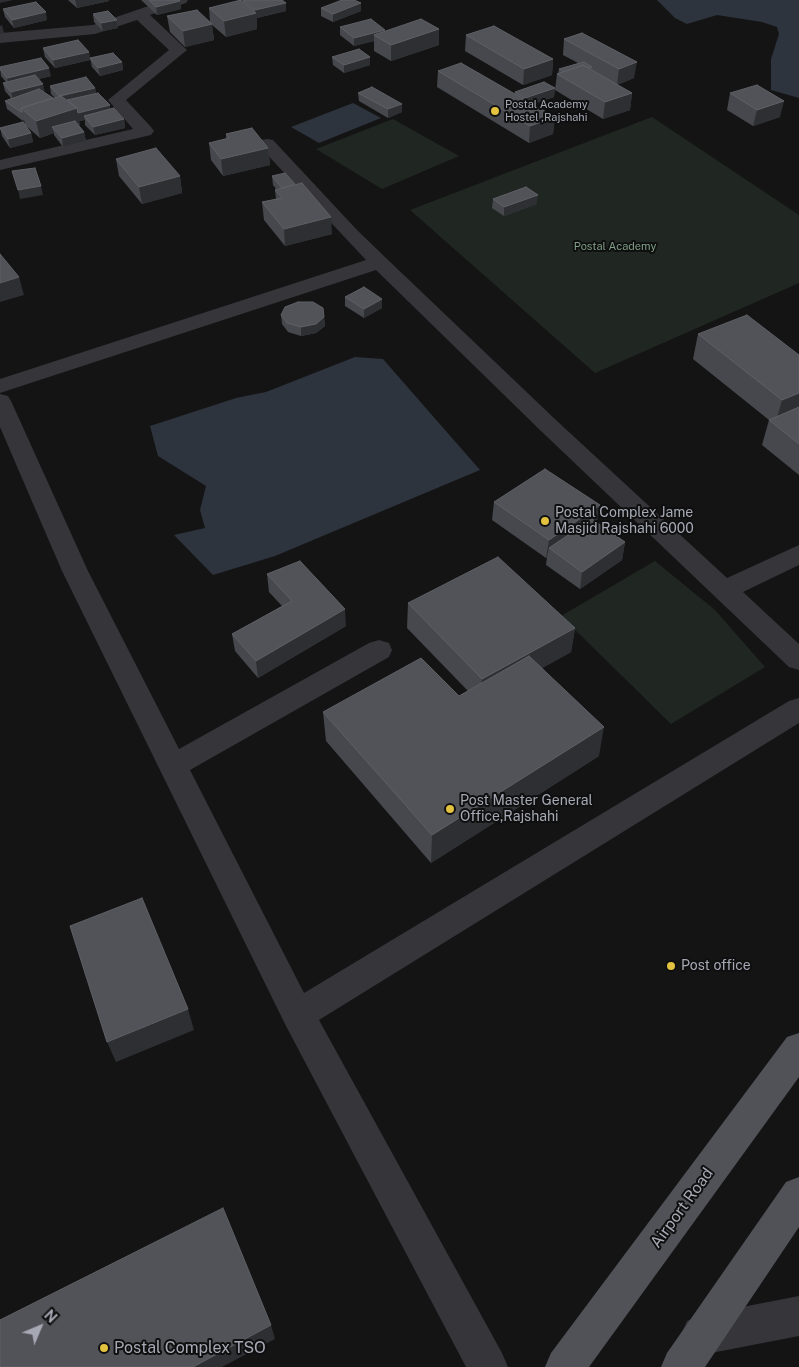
<!DOCTYPE html>
<style>
body{margin:0}
#map{position:relative;width:799px;height:1367px;overflow:hidden;background:#141415;font-family:"Public Sans",sans-serif}
canvas{display:block}
.north{position:absolute;left:15px;top:1302px;width:50px;height:50px;-webkit-text-stroke:4px #0f0f10;paint-order:stroke;rotate:45deg;font-size:14px;font-weight:700;line-height:20px;text-align:center;color:#a6a9b4}
.north::after{content:'';display:block;margin:auto;width:18px;height:22px;background:#a6a9b4;clip-path:polygon(50% 0,100% 100%,50% 72%,0 100%)}
</style>
<div id="map">
<canvas width="799" height="1367"></canvas>
<div class="north">N</div>
</div>
<script>
const c = document.querySelector('canvas').getContext('2d');
c.lineJoin = 'round';
function fillPath(path, color) { c.fillStyle = color; c.fill(path, 'evenodd'); }
const poly = rows => new Path2D(rows.map(r => 'M' + r).join(''));
function trace(path, color, width, dash) { c.strokeStyle = color; c.lineWidth = width; c.lineCap = dash ? 'butt' : 'round'; c.setLineDash(dash || []); c.stroke(path); }
function write(font, color, halo, rows, align = 'center') {
  c.font = font + ' "Public Sans",sans-serif'; c.lineWidth = 4; c.setLineDash([]); c.textBaseline = 'middle'; c.strokeStyle = halo; c.fillStyle = color; for (const [text, x, y, turn = 0] of rows) {
    c.save(); c.translate(x, y); c.rotate((+turn || 0) * Math.PI / 180); c.textAlign = isNaN(turn) ? turn : align; if (halo) c.strokeText(text, 0, 0); c.fillText(text, 0, 0); c.restore();
  }
}
fillPath(poly([
 [652,117,799,215,799,283,595,373,410,210],
 [393,119,459,156,382,189,316,149],
 [655,561,715,610,765,667,671,724,561,616]
]), '#202722');
fillPath(poly([
 [657,0,799,0,799,98,771,90,771,59,779,34,777,27,762,22,717,15,687,24,675,18],
 [353,103,381,118,319,143,291,127],
 [355,357,383,359,480,470,275,556,213,575,174,535,205,528,200,510,206,486,158,456,150,426,236,398,266,392]
]), '#2e343d');
fillPath(poly([
 [166,0,188,0,186,3,150,15,187,50,126,100,151,127,154,131,151,135,0,170,0,160,133,129,108,100,169,50,137,20,95,34,0,43,0,33,93,25,166,0],
 [267,139,273,140,357,230,386,258,557,421,727,578,799,545,799,565,743,592,799,644,799,670,789,667,541,431,376,270,0,393,0,379,366,260,261,148,258,144,261,140,267,139],
 [0,394,8,396,11,401,88,571,179,749,369,643,379,640,389,643,392,650,389,657,190,770,304,993,789,701,799,698,799,723,319,1020,502,1353,508,1367,466,1367,286,1026,62,571,0,427,0,394],
 [799,1296,799,1336,701,1355,687,1349,681,1335,687,1321,701,1315,799,1296]
]), '#35353a');
fillPath(poly([
 [799,1033,799,1077,589,1367,545,1367,551,1353,787,1037,799,1033],
 [799,1177,799,1227,705,1367,661,1367,667,1353,786,1182,799,1177]
]), '#515258');
fillPath(poly([
 [68,0,109,0,109,1,77,8],
 [141,0,179,0,180,1,181,9,157,15],
 [243,0,286,11,257,18,257,29,226,37,212,25,214,40,185,47,170,32,167,16,210,22,209,8,243,2],
 [321,8,361,11,333,22,321,16],
 [3,9,47,20,14,28,5,17],
 [93,14,117,20,118,28,103,31,94,22],
 [340,27,385,30,385,31,439,45,391,61,374,51,374,41,354,46,340,35],
 [582,33,634,78,617,85,632,93,630,110,603,119,555,90,557,74,558,73,559,69,578,63,563,55,564,39],
 [466,35,553,59,552,75,523,85,465,51],
 [43,48,89,52,90,60,55,68,45,57],
 [332,57,370,57,370,65,344,73,333,65],
 [90,58,122,62,123,70,100,76,92,67],
 [0,67,51,76,39,79,44,93,53,98,55,98,51,94,50,86,95,88,96,93,110,109,124,119,125,128,95,135,85,125,85,120,79,121,80,125,78,125,84,132,86,141,63,147,54,135,54,133,40,138,25,125,31,133,33,142,10,148,2,136,0,128,25,125,24,120,23,121,7,109,5,101,11,98,5,91,3,83,6,82,1,76],
 [438,71,514,94,515,92,555,88,554,97,532,104,555,117,553,134,529,143,437,87],
 [358,93,402,112,388,118,359,101],
 [730,93,780,117,753,126,727,110],
 [226,134,268,148,270,165,223,176,211,160,209,143,226,139],
 [116,159,180,176,182,193,142,204,119,176],
 [272,176,332,234,285,246,264,220,262,202,276,199,275,190,276,189,273,185],
 [493,199,537,204,504,216,492,208],
 [345,297,382,299,382,308,364,318,345,306],
 [281,315,324,317,325,326,316,333,301,336,288,332,282,324],
 [698,334,799,355,799,475,762,445,769,420,693,359],
 [494,502,597,523,625,542,622,560,580,589,546,565,547,557,546,558,492,520],
 [267,574,346,626,258,678,235,651,232,634,282,606,269,592],
 [408,603,575,628,571,652,542,668,599,756,431,863,326,741,323,712,459,696,468,691,407,628]
]), '#47484d');
fillPath(poly([
 [0,0,13,0,0,3],
 [75,0,109,0,109,1,77,8],
 [180,1,181,9,157,15,156,7],
 [286,3,286,11,257,18,257,29,226,37,224,21,255,14,255,10],
 [361,3,361,11,333,22,333,14],
 [46,12,47,20,14,28,12,20],
 [117,20,118,28,103,31,101,23],
 [212,24,214,40,185,47,183,31],
 [2,25,4,33,0,34,0,26],
 [439,29,439,45,391,61,391,45],
 [385,30,385,38,374,35,374,41,354,46,354,38],
 [89,52,90,60,55,68,53,60],
 [370,57,370,65,344,73,344,65],
 [553,59,552,75,523,85,524,69],
 [122,62,123,70,100,76,98,68],
 [637,62,634,78,617,85,619,69],
 [49,68,51,76,9,86,7,78],
 [43,84,45,93,13,100,11,92],
 [95,88,97,96,69,103,59,97],
 [555,88,554,97,525,107,525,98],
 [632,93,630,110,603,119,605,102],
 [784,101,780,117,753,126,757,110],
 [402,104,402,112,388,118,388,109],
 [110,105,111,113,84,116,85,120,79,121,80,125,57,132,52,127,54,133,40,138,36,121,77,108],
 [555,117,553,134,529,143,530,126],
 [124,119,125,128,95,135,93,127],
 [84,132,86,141,63,147,62,138],
 [31,133,33,142,10,148,8,139],
 [268,148,270,165,223,176,221,159],
 [180,176,182,193,142,204,139,187],
 [41,186,43,195,20,199,18,190],
 [538,195,537,204,504,216,504,207],
 [331,217,332,234,285,246,284,229],
 [19,277,24,295,0,302,0,283],
 [382,299,382,308,364,318,364,309],
 [324,317,325,326,316,333,301,336,301,327],
 [799,393,799,415,775,425,782,400],
 [600,505,597,523,549,548,547,557,546,558,549,540],
 [625,542,622,560,580,589,582,572],
 [345,609,346,626,258,678,256,661],
 [575,628,571,652,480,703,482,679],
 [604,727,599,756,431,863,432,835],
 [188,1009,194,1030,116,1062,107,1042],
 [271,1325,275,1339,222,1367,193,1367]
]), '#2e2f32');
const building = poly([
 [149,0,179,0,180,1,156,7,149,0],
 [241,0,256,13,224,21,209,8,241,0],
 [243,0,282,0,286,3,255,10,243,0],
 [342,0,354,0,361,3,333,14,321,8,342,0],
 [36,2,46,12,12,20,3,9,36,2],
 [197,10,212,24,183,31,167,16,197,10],
 [108,11,117,20,101,23,93,14,108,11],
 [371,19,385,30,354,38,340,27,371,19],
 [421,19,439,29,391,45,374,35,421,19],
 [494,26,553,59,524,69,466,35,494,26],
 [582,33,637,62,619,69,564,39,582,33],
 [78,40,89,52,53,60,43,48,78,40],
 [359,49,370,57,344,65,332,57,359,49],
 [113,53,122,62,98,68,90,58,113,53],
 [41,58,49,68,7,78,0,69,0,67,41,58],
 [584,62,592,67,588,68,583,65,563,72,559,69,584,62],
 [461,63,555,117,530,126,438,71,461,63],
 [583,65,632,93,605,102,557,74,583,65],
 [35,75,43,84,11,92,3,83,35,75],
 [86,77,95,88,59,96,50,86,86,77],
 [544,82,555,88,525,98,515,92,544,82],
 [757,85,784,101,757,110,730,93,757,85],
 [372,87,402,104,388,109,358,93,372,87],
 [39,89,53,98,21,108,22,112,21,112,5,101,39,89],
 [98,93,110,105,78,113,77,108,67,100,98,93],
 [61,96,77,108,36,121,21,108,61,96],
 [114,108,124,119,93,127,84,116,114,108],
 [75,121,84,132,62,138,52,127,75,121],
 [23,122,31,133,8,139,0,128,23,122],
 [252,128,268,148,221,159,209,143,229,138,226,134,252,128],
 [156,148,180,176,139,187,116,159,156,148],
 [35,168,41,186,18,190,12,171,35,168],
 [285,173,295,184,282,188,272,176,285,173],
 [302,183,331,217,284,229,262,202,282,198,275,190,302,183],
 [526,187,538,195,504,207,493,199,526,187],
 [0,254,19,277,0,283,0,254],
 [364,287,382,299,364,309,345,297,364,287],
 [298,302,313,302,323,308,324,317,316,324,301,327,287,323,281,315,285,307,298,302],
 [747,315,799,355,799,393,782,400,698,334,747,315],
 [799,407,799,444,769,420,799,407],
 [545,469,600,505,549,540,494,502,545,469],
 [592,519,625,542,582,572,549,548,592,519],
 [498,557,575,628,482,679,408,603,498,557],
 [300,561,345,609,256,661,232,634,292,601,267,574,300,561],
 [529,656,604,727,432,835,323,712,421,658,459,696,529,656],
 [142,898,188,1009,107,1042,70,926,142,898],
 [223,1208,271,1325,193,1367,0,1367,0,1320,223,1208]
]);
fillPath(building, '#515358');
trace(building, '#5f6066', 1);
for (const [x, y, r, color] of [
 [495,111,5,"#e2c23e"],
 [545,521,5,"#e2c23e"],
 [450,809,5,"#e2c23e"],
 [671,966,5,"#e2c23e"],
 [104,1348,5,"#e2c23e"]
]) { const dot = new Path2D(); dot.arc(x, y, r, 0, 2 * Math.PI); c.fillStyle = color; c.fill(dot); trace(dot, '#0f0f10', 2); }
write('11px', '#a6a9b4', '#0f0f10', [
 ["Postal Academy",505,105],
 ["Hostel ,Rajshahi",505,118]
], 'left');
write('11px', '#7f9e85', '#0f0f10', [
 ["Postal Academy",615,247]
]);
write('14px', '#a6a9b4', '#0f0f10', [
 ["Postal Complex Jame",555,513],
 ["Masjid Rajshahi 6000",555,529],
 ["Post Master General",460,801],
 ["Office,Rajshahi",460,817],
 ["Post office",681,966]
], 'left');
write('16px', '#a6a9b4', '#0f0f10', [
 ["Airport Road",682,1208,-54]
]);
write('16px', '#a6a9b4', '#0f0f10', [
 ["Postal Complex TSO",114,1348]
], 'left');
</script>
